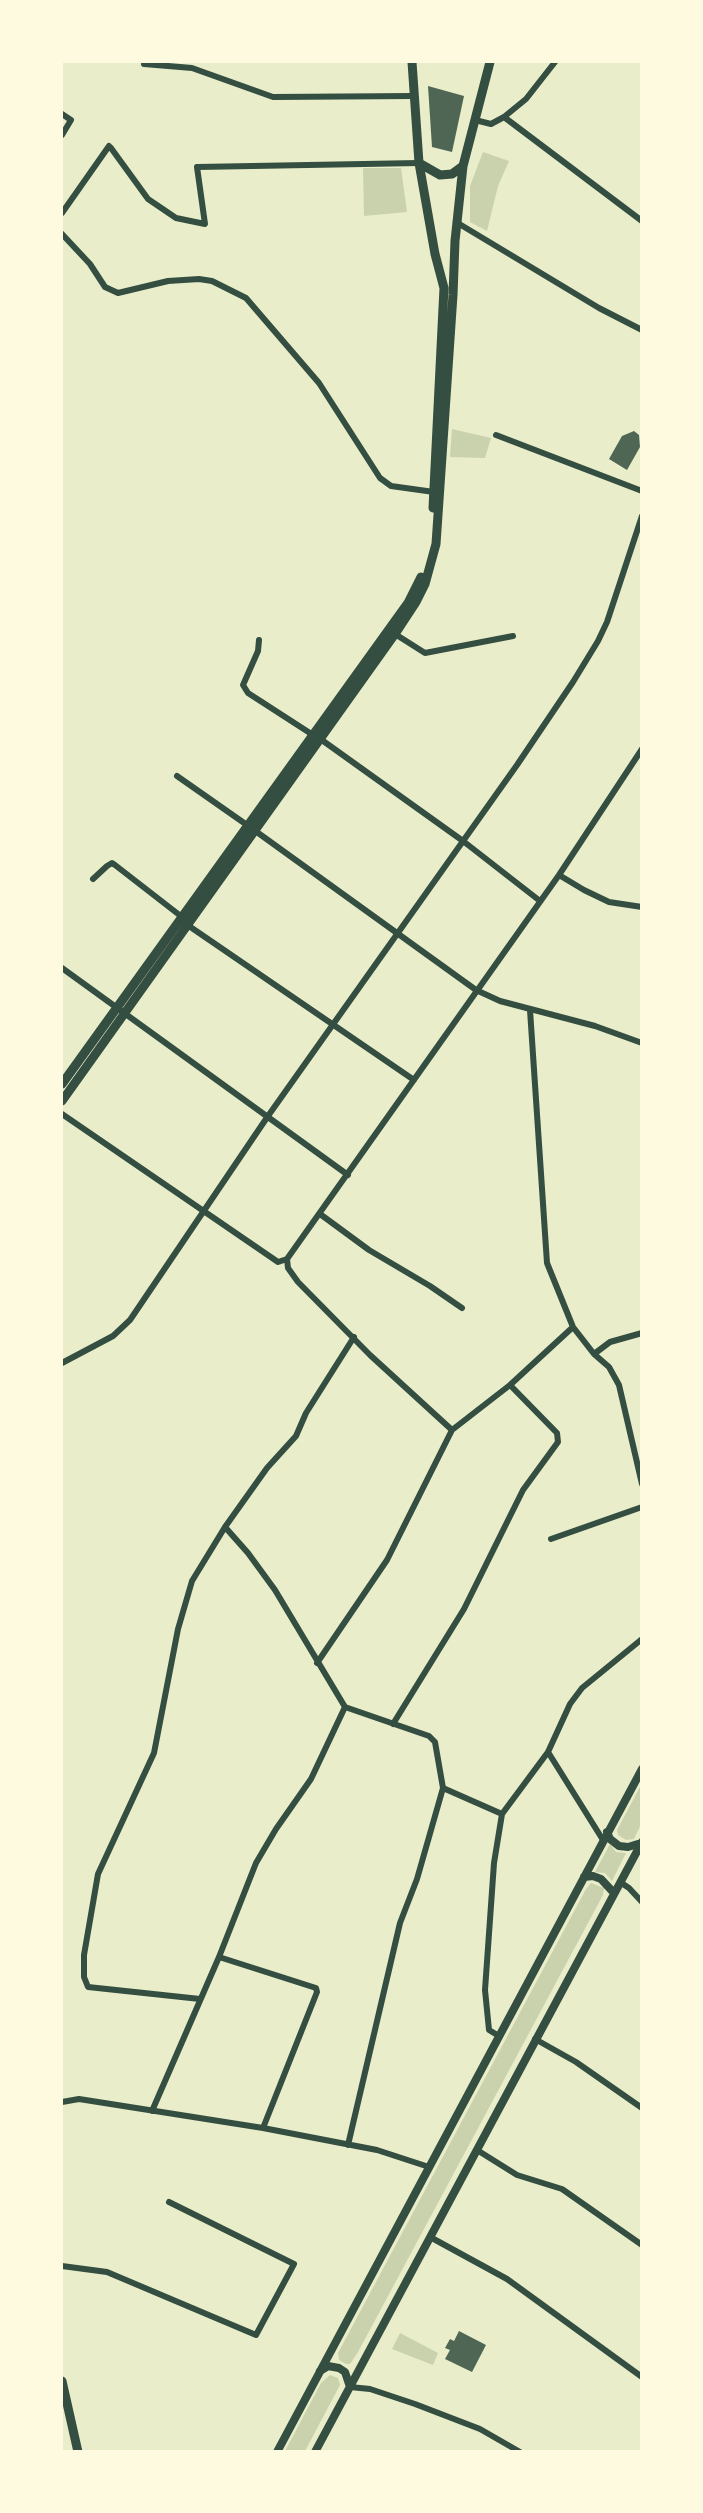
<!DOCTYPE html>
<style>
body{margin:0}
#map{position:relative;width:703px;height:2513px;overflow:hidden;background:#e9edc9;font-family:"PT Sans Narrow",sans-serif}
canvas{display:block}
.frame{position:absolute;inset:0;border:63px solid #fefae0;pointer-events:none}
</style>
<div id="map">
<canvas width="703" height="2513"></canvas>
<div class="frame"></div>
</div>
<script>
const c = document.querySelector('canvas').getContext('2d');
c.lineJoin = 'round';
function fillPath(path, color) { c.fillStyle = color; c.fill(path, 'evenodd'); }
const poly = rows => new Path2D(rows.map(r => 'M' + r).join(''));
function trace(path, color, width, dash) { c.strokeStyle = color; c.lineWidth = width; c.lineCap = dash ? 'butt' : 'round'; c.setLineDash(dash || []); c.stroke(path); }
fillPath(poly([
 [483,152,509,161,498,186,487,231,470,222,470,186],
 [363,168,401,168,407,212,364,216],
 [452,429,491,438,485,458,450,457],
 [641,1785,641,1824,634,1839,626,1840,618,1835,617,1830],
 [610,1844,616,1852,626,1853,612,1881,605,1873,595,1872],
 [591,1883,604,1888,603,1895,358,2352,350,2364,346,2364,339,2360,338,2353,586,1889],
 [400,2333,438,2353,433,2365,392,2349],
 [330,2375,338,2378,340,2385,305,2451,285,2451,321,2383]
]), '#cad2ad');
fillPath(poly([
 [428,86,464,96,452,152,432,147],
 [634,431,639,435,640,447,627,470,609,459,622,436],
 [459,2331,486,2345,472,2372,445,2359,450,2350,445,2348,450,2339,454,2341]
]), '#4f6655');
trace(poly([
 [144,64,192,68,273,97,414,96],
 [62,114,71,120,62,135],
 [504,117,642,221],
 [475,120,491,124,504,117,526,99,555,62],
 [111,148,148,199,176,218,205,224,197,167,419,163],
 [62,213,109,146],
 [456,222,599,308,642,330],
 [62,234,90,264,105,287,118,293,168,281,199,279,212,281,246,298,319,383,380,478,391,486,434,492],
 [496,435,642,491],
 [395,634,425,653,513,636],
 [259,640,258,651,243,685,248,693,313,735],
 [319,738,463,841,540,901],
 [177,776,247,825],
 [254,830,476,990,500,1001,595,1026,642,1043],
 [559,875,584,890,609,902,642,907],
 [93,879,107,866,112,863,115,865,182,917],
 [186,924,414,1080],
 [62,968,348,1175],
 [530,1010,547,1263,573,1327,594,1354,609,1367,619,1385,642,1484],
 [62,1114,278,1262,287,1259],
 [320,1214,369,1250,430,1286,462,1308],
 [594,1354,610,1342,642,1333],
 [62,1363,113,1336,130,1320,268,1116,517,765,573,682,598,641,607,622,642,516],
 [452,1430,370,1355,298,1282,288,1268,287,1259,559,875,642,749],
 [225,1527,248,1553,275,1590,345,1707,429,1736,435,1742,443,1788,417,1879,400,1923,348,2145],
 [551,1539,642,1507],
 [317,1663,387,1560,452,1430,510,1385,573,1327],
 [393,1724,464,1609,523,1490,558,1442,557,1433,510,1385],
 [548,1752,603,1840],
 [443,1788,502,1814],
 [620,1882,629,1888,642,1902],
 [219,1957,316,1988,317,1992,263,2128],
 [200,1999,88,1987,84,1977,84,1955,98,1874,154,1753,178,1629,192,1581,225,1527,267,1468,296,1436,306,1413,354,1337],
 [499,2036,489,2030,485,1990,494,1863,502,1814,548,1752,570,1704,582,1688,642,1639],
 [535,2039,576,2062,642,2108],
 [62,2102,79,2099,263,2128,377,2150,429,2167],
 [152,2111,219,1957,256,1863,276,1829,311,1779,345,1707],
 [477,2150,517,2175,562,2189,642,2245],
 [430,2237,507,2279,642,2377],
 [62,2266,107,2272,256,2335,294,2264,169,2202],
 [350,2387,370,2389,415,2404,480,2429,520,2452]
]), '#344e41', 6);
trace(poly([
 [607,1832,610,1839,619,1846,628,1847,641,1843],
 [584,1877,593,1876,601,1879,614,1893],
 [320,2371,328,2366,339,2368,345,2372,350,2387],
 [277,2452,642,1769],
 [315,2452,642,1842]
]), '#344e41', 8);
trace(poly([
 [412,62,419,163,435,254,444,288,433,508],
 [419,163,440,175,452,174,463,166],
 [62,1084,390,628,408,603,421,577],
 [62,1101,395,634,416,602,425,584,436,544,453,295,455,241,463,166,490,62],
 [62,2381,78,2452]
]), '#344e41', 9);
</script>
